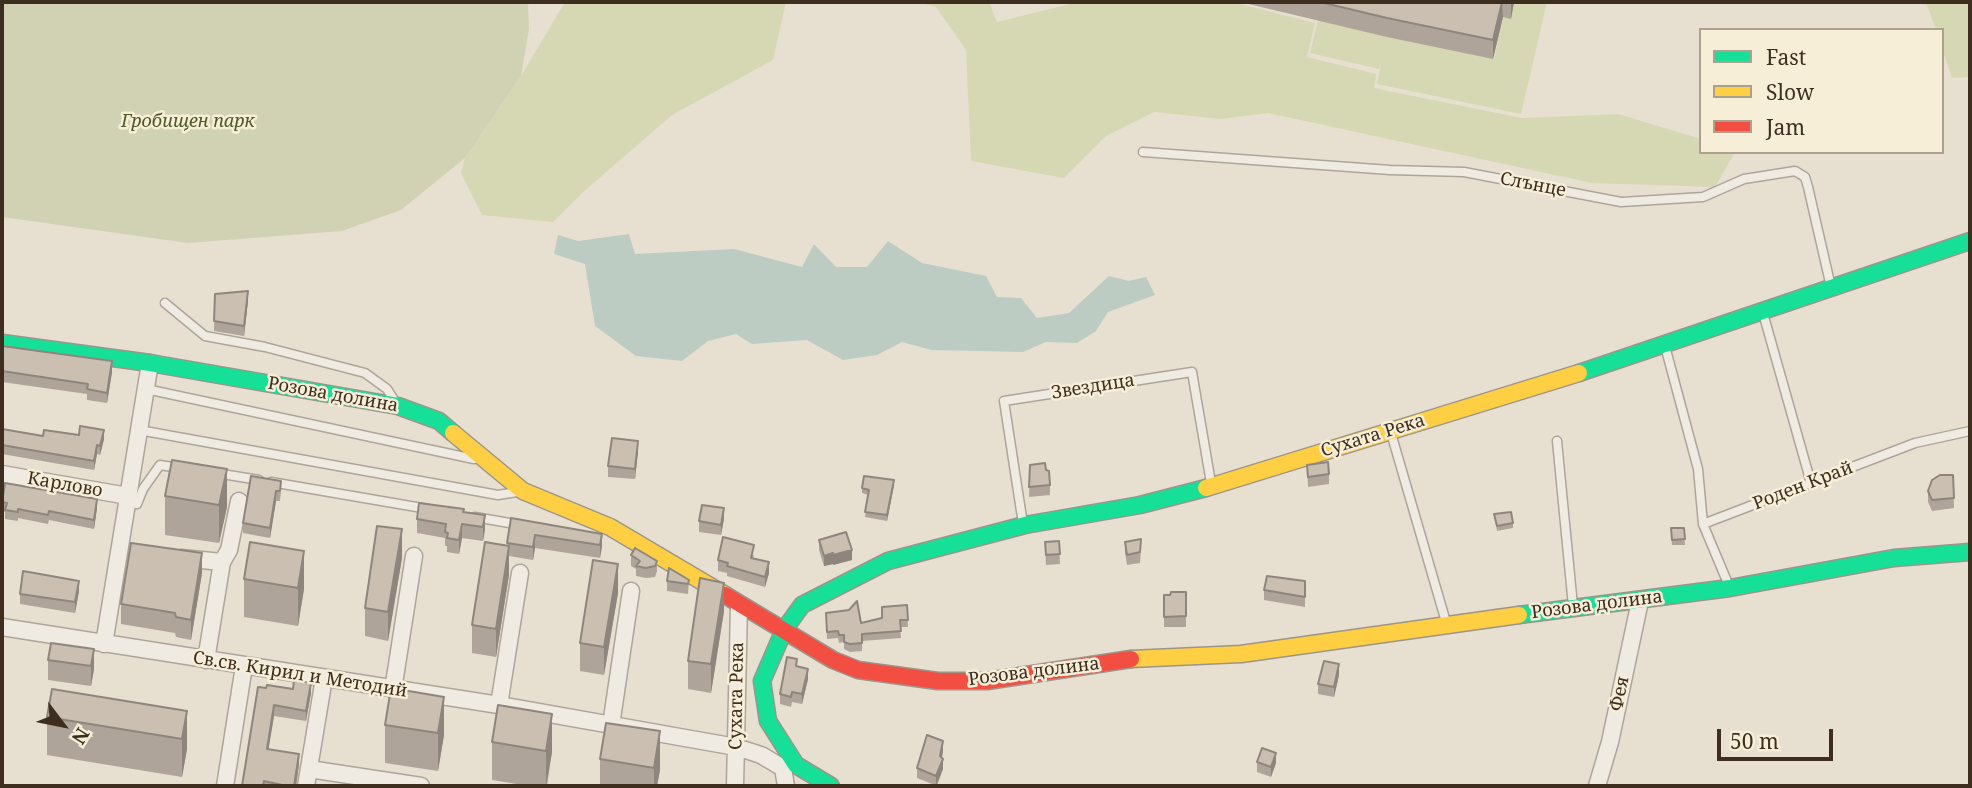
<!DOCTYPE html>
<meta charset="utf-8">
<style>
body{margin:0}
#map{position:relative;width:1972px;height:788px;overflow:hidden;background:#e7e0d1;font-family:"Noto Serif",serif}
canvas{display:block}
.frame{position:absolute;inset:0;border:4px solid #3d2e20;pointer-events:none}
.legend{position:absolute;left:1699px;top:28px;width:245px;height:126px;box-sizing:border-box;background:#f7eed8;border:2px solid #ada18e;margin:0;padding:9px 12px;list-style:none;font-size:21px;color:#3d2e20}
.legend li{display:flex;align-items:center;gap:14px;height:35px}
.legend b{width:35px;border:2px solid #ada18e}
.north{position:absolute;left:28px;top:690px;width:70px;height:70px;-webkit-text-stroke:5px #f7eed8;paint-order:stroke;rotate:122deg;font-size:19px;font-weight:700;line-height:28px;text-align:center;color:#3d2e20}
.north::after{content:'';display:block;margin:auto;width:24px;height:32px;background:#3d2e20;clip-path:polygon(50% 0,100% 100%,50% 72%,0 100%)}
.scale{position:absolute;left:1717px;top:729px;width:116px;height:32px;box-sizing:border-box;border:4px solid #3d2e20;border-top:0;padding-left:9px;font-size:21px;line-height:24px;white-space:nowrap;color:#3d2e20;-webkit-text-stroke:5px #f7eed8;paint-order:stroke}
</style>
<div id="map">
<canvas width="1972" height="788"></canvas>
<div class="frame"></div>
<ul class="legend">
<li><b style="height:9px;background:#16e098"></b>Fast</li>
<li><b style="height:9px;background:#ffcf43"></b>Slow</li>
<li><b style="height:9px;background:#f24e42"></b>Jam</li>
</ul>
<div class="north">N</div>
<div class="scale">50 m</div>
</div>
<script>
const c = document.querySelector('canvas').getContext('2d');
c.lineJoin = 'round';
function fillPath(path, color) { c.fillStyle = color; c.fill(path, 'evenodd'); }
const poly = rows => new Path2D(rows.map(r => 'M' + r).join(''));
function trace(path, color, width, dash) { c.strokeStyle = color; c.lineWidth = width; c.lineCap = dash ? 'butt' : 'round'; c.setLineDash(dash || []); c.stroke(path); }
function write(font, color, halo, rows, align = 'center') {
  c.font = font + ' "Noto Serif",serif'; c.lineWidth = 5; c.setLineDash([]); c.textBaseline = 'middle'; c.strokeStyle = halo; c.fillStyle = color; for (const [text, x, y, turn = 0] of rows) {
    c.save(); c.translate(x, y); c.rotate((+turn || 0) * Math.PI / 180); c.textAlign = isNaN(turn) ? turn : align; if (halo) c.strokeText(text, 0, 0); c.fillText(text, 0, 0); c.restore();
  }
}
fillPath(poly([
 [565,2,786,2,773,60,672,115,582,193,553,222,482,215,461,173,465,158,521,76],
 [918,2,989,2,997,22,1079,2,1232,2,1315,23,1307,57,1376,74,1374,88,1522,118,1618,114,1701,139,1701,152,1735,152,1715,187,1592,183,1268,113,1221,119,1154,112,1106,136,1064,178,971,161,966,50,936,7],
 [1507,2,1547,2,1521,114,1377,84,1382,60,1379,69,1310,53,1318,20,1494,59],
 [1909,2,1970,2,1970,77,1952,78,1942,49,1942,30,1936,30,1927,5]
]), '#d6d7b3');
fillPath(poly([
 [2,2,528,2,529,29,521,76,465,158,401,210,342,231,188,243,2,217]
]), '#d1d1b3');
fillPath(poly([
 [629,234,635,254,734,249,802,267,814,244,836,267,867,267,888,241,922,263,986,276,997,297,1021,298,1037,318,1069,313,1109,276,1129,281,1146,277,1155,295,1108,312,1096,331,1077,343,1046,342,1023,352,931,350,902,342,877,355,843,360,807,340,752,344,736,334,708,341,682,361,636,356,595,326,585,264,554,254,558,235,578,241]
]), '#bcccc2');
const lane = poly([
 [1143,152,1390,170,1464,172,1621,202,1703,197,1744,179,1795,171,1805,177,1808,187,1831,287],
 [165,303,205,336,265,347,365,373,387,389,394,400],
 [1763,313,1811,483],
 [1665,346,1698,469,1703,524],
 [146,389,474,459],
 [139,430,498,495,517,492],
 [1391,433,1446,622],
 [1557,441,1573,606],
 [216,473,259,480],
 [271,482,428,509],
 [127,503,137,504,143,489,160,465,179,468],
 [475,517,521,525],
 [1023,524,1004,401,1192,372,1211,483],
 [1729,586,1703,524,1915,443,1970,431]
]);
const street = poly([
 [2,474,128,496],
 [181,558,222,562,229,550,239,501],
 [2,627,499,705,736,747,761,755,783,768,786,786],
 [104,644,150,363],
 [206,660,222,562],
 [393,690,414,556],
 [499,705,520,573],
 [611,725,631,591],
 [309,769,421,786],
 [225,786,244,666],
 [306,786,324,678],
 [735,786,739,605],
 [1597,786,1610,742,1640,601]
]);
const fast = poly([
 [2,343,150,363,398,406,439,421,453,433],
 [1579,373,1970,241],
 [1519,615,1730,588,1894,558,1970,552],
 [831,786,796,765,768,721,762,681,784,630,802,605,888,561,1025,525,1140,505,1206,488]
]);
const slow = poly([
 [453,433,523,491,610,527,725,595],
 [1206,488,1579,373],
 [1131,659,1241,654,1519,615]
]);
const jam = poly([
 [725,595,833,660,858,670,938,681,987,681,1131,659]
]);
trace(lane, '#ada599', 11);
trace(street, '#ada599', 19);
trace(fast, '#9c958a', 19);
trace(slow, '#9c958a', 19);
trace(jam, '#9c958a', 19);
trace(lane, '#efebe3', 8);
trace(street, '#efebe3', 16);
trace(fast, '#16e098', 16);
trace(slow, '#ffcf43', 16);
trace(jam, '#f24e42', 16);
fillPath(poly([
 [1240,2,1514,2,1511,19,1503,17,1493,59,1387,37],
 [215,294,248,301,244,336,214,331],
 [2,346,112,372,107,403,87,400,87,394,2,382],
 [2,429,43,436,104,439,100,455,97,454,94,470,2,454],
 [638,451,635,479,608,477,608,466],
 [172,460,227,507,219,543,165,535,165,496],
 [1030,465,1050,485,1050,495,1029,497],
 [1307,465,1329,474,1329,484,1308,487],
 [1953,475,1954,508,1932,511,1928,502,1928,491],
 [251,476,281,492,280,501,276,501,270,538,243,533,243,523],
 [894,485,887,521,865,517,868,495,862,493,862,488],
 [2,502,97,508,94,529,49,520,48,524,18,518,18,521,5,519,5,512,2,511],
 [464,512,485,515,485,529,483,541,462,538,459,554,447,552,447,546,445,546,445,538,417,533,417,519],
 [1494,514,1513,523,1513,528,1497,531],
 [511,518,602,534,600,558,535,548,533,560,509,556,509,575,496,657,472,653,472,625,507,546],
 [724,519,721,535,699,532,699,521],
 [1671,528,1684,528,1685,545,1672,545],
 [819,540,852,560,833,565,833,564,824,566,819,550],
 [1059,541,1060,564,1046,565,1045,542],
 [1125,542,1141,549,1140,563,1127,565,1125,552],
 [631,555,657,561,657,571,655,577,646,578,636,576,636,569,631,566],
 [754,555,753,559,769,573,765,587,727,576,727,573,718,571,718,560],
 [402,558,388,641,365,636,365,608],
 [202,573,191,640,176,637,175,633,121,624,121,604],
 [244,579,304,589,298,626,244,617],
 [689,580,688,594,667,591,667,581],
 [1264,590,1305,597,1305,607,1264,600],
 [79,591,75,613,20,604,20,594],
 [1186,592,1186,627,1164,627,1164,617],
 [618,593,604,675,580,671,580,643],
 [907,605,908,627,900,627,901,638,862,641,862,651,850,652,844,649,844,642,839,643,838,638,827,639,826,613,861,623,882,618],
 [724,611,711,693,688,689,688,661],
 [94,649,94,669,91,686,48,680,48,660],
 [797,667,808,679,802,704,792,702,791,707,780,704,780,694],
 [1339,675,1334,697,1318,694,1318,684],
 [258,687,311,693,306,721,274,716,268,749,299,764,296,786,242,786],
 [391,688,444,735,438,771,385,763,385,725],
 [498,705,552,752,547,786,529,786,492,780,492,742],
 [187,711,187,749,182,777,47,755,47,717],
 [606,723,660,770,657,786,600,786,600,759],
 [943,751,942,758,943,769,937,786,917,778,917,768],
 [1257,762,1276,763,1271,777,1257,772]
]), '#afa499');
fillPath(poly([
 [1502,2,1503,17,1493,59,1493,40],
 [1511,2,1514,2,1511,19],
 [248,291,248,301,244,336,244,326],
 [112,361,112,372,107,403,107,393],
 [104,430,104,439,100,455,100,446],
 [638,441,638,451,635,479,635,469],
 [97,445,97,454,94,470,94,461],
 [227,469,227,507,219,543,219,505],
 [894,480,894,485,887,521,887,515],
 [276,491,276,501,270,538,270,528],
 [97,499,97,508,94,529,94,520],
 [724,508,724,519,721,535,721,525],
 [485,515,485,529,483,541,483,527],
 [462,524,462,538,459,554,459,540],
 [402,529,402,558,388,641,388,612],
 [602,534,602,547,600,558,600,545],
 [535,535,535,548,533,560,533,547],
 [509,546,509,575,496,657,496,629],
 [852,550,852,560,833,565,833,555],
 [304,551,304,589,298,626,298,588],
 [202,553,202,573,191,640,191,620],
 [833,553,833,564,824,566,824,556],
 [769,562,769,573,765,587,765,577],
 [618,564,618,593,604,675,604,647],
 [79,581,79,591,75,613,75,602],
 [724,583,724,611,711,693,711,664],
 [94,649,94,669,91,686,91,666],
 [1339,664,1339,675,1334,697,1334,687],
 [808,669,808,679,802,704,802,694],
 [311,683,311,693,306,721,306,711],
 [444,697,444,735,438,771,438,733],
 [274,705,274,716,267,759,267,749],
 [187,711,187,749,182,777,182,739],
 [552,714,552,752,546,786,546,751],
 [660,731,660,770,657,786,654,786,654,768],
 [943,741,943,751,940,767,940,756],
 [1276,753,1276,763,1271,777,1271,767],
 [299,754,299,764,296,786,294,786],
 [943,759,943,769,936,786,936,776]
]), '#8e867d');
const building = poly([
 [1320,2,1502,2,1493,40,1387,18,1320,2],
 [248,291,244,326,214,321,215,294,248,291],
 [2,346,112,361,107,393,87,389,88,384,2,371,2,346],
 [80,426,104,430,100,446,97,445,94,461,2,445,2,429,43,436,44,430,79,435,80,426],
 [612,438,638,441,635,469,608,466,612,438],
 [172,460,227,469,219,505,165,496,172,460],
 [1328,462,1329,474,1308,477,1307,465,1328,462],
 [1045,463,1046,470,1049,471,1050,485,1029,487,1030,465,1045,463],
 [1940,475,1953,475,1954,498,1932,500,1928,491,1932,480,1940,475],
 [251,476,281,481,280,491,276,491,270,528,243,523,251,476],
 [864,476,894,480,887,515,865,512,869,490,862,488,864,476],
 [5,483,97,499,94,520,49,511,48,515,18,509,18,512,5,510,7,503,2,502,5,483],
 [419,503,464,509,463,512,485,515,483,527,462,524,459,540,447,538,448,533,445,532,446,524,417,519,419,503],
 [702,505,724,508,721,525,699,521,702,505],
 [1511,512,1513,523,1497,526,1494,514,1511,512],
 [511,518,602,534,600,545,535,535,533,547,507,543,511,518],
 [377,526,402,529,388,612,365,608,377,526],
 [1671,528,1684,528,1685,539,1672,540,1671,528],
 [846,532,852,550,833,555,833,553,824,556,819,540,846,532],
 [723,537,754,545,751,558,769,562,765,577,727,566,728,563,718,560,723,537],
 [1141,539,1140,552,1127,555,1125,542,1141,539],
 [1059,541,1060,554,1046,555,1045,542,1059,541],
 [250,542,304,551,298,588,244,579,250,542],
 [485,542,509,546,496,629,472,625,485,542],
 [131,543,202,553,191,620,176,617,175,613,121,604,131,543],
 [635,548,657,561,655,566,646,568,636,566,640,561,631,555,635,548],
 [593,560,618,564,604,647,580,643,593,560],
 [669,568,689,580,688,584,667,581,669,568],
 [23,571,79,581,75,602,20,594,23,571],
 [1267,576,1305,581,1305,597,1264,590,1267,576],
 [700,578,724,583,711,664,688,661,700,578],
 [1171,592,1186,592,1186,616,1164,617,1164,595,1170,595,1171,592],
 [857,601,861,623,882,618,882,607,907,605,908,620,900,620,901,631,862,634,862,643,850,644,844,642,844,635,839,635,838,631,827,632,826,613,849,610,857,601],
 [51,643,94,649,91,666,48,660,51,643],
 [787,657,797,659,796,666,808,669,802,694,792,692,791,697,780,694,787,657],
 [1324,661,1339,664,1334,687,1318,684,1324,661],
 [294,680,311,683,306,711,274,705,267,749,299,754,294,786,287,786,264,781,263,786,242,786,258,687,266,688,267,685,293,689,294,680],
 [391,688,444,697,438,733,385,725,391,688],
 [52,689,187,711,182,739,47,717,52,689],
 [498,705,552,714,546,751,492,742,498,705],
 [606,723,660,731,654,768,600,759,606,723],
 [927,735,943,741,940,756,943,759,936,776,917,768,927,735],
 [1262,748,1276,753,1271,767,1257,762,1262,748]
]);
fillPath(building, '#cbbfb2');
trace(building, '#8e867d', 2);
write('italic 18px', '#4d5a26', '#f7eed8', [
 ["Гробищен парк",188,122]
]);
write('18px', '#3d2e20', '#f7eed8', [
 ["Слънце",1533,185,11],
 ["Звездица",1093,387,-9],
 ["Розова долина",333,395,10],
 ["Сухата Река",1373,436,-17],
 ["Карлово",65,485,10],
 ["Роден Край",1803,486,-21],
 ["Розова долина",1597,605,-7],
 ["Розова долина",1034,672,-7],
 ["Св.св. Кирил и Методий",300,675,9],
 ["Фея",1620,694,-78],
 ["Сухата Река",737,696,-89]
]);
</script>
